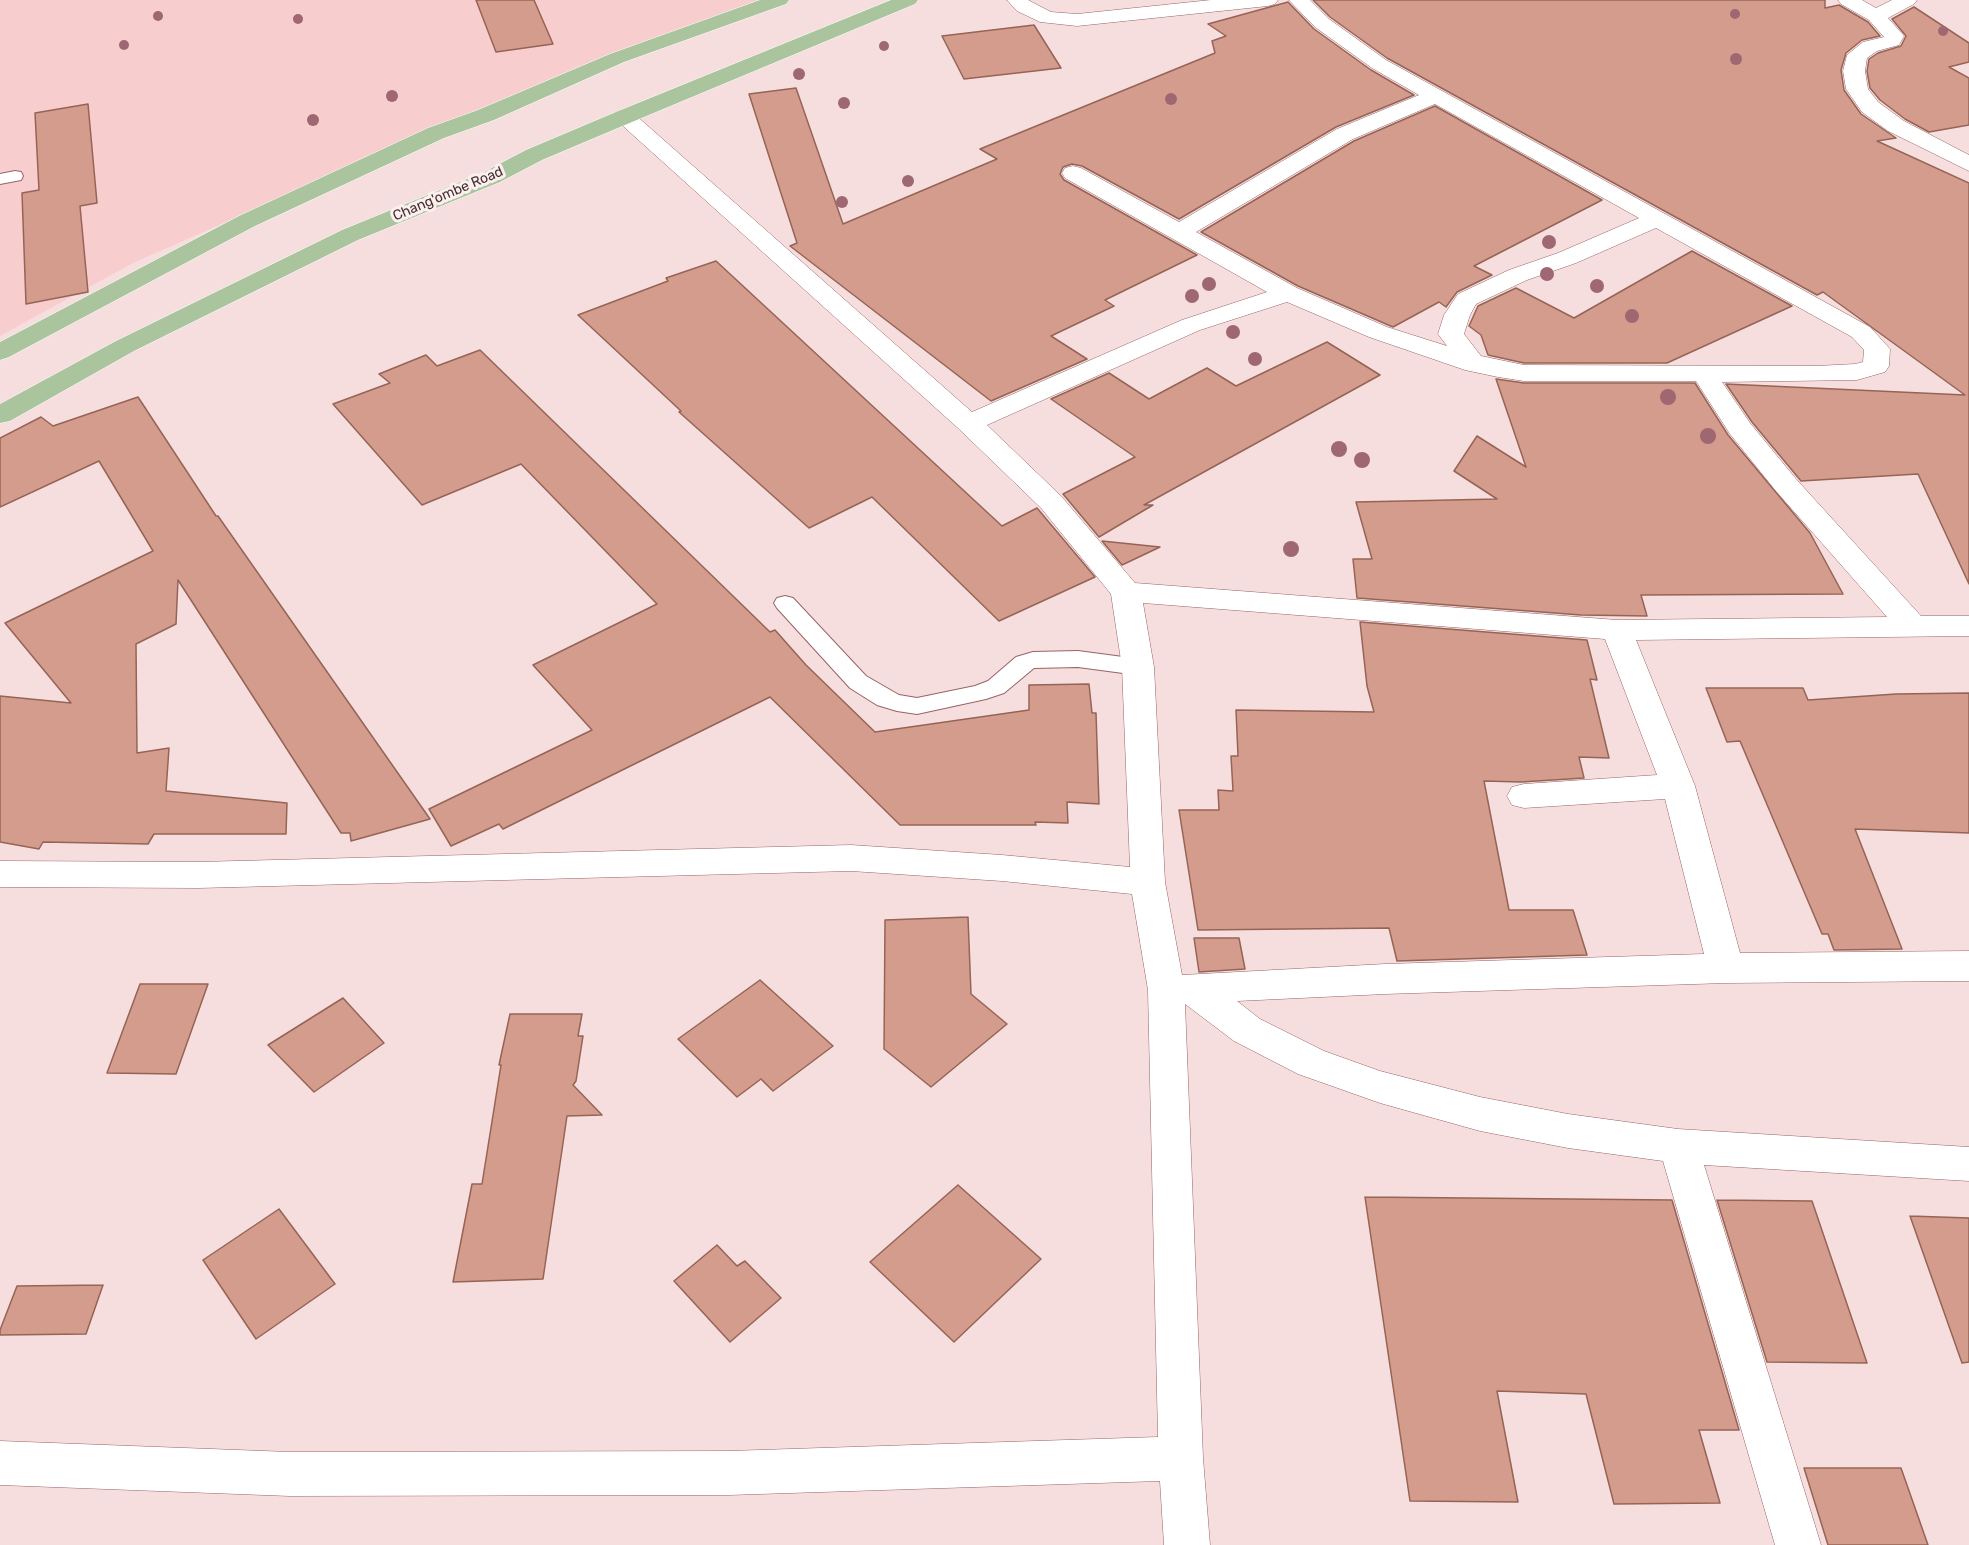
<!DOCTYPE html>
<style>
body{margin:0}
canvas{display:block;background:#f7dede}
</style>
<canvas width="1969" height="1545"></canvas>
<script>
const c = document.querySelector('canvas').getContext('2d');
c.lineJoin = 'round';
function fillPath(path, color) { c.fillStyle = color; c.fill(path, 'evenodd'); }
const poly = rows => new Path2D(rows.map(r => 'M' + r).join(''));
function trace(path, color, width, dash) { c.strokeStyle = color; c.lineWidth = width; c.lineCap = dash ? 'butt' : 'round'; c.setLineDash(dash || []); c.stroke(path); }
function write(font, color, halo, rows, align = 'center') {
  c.font = font + ' Rubik,sans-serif'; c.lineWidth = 6; c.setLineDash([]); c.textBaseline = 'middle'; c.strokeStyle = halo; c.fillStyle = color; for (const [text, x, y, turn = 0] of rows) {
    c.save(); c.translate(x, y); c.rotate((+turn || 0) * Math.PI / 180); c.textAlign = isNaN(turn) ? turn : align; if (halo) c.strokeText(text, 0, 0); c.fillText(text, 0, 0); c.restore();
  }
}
fillPath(poly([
 [0,0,764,0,585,64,133,263,0,336]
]), '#f7cdce');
const building = poly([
 [476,0,534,0,553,44,496,52,476,0],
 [1313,0,1825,0,1825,8,1839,5,1868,22,1880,36,1862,40,1846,53,1841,70,1844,90,1861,114,1896,138,1877,141,1969,183,1969,584,1918,474,1801,481,1752,422,1726,384,1965,395,1823,292,1817,295,1387,58,1330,17,1313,0],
 [1288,2,1314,29,1371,70,1414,95,1336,127,1179,219,1082,166,1072,164,1063,167,1060,174,1064,180,1197,255,1105,300,1114,306,1051,336,1087,359,991,401,790,246,797,243,749,94,796,88,843,224,997,159,980,149,1215,53,1212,41,1226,36,1208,24,1288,2],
 [1914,7,1969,43,1969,62,1949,67,1969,78,1969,125,1929,132,1905,119,1880,100,1870,88,1867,71,1869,59,1878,53,1901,46,1906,36,1892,19,1914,7],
 [1034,25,1061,68,964,79,942,36,1034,25],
 [88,104,97,203,80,206,88,292,26,304,22,193,39,190,35,113,88,104],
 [1435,106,1602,200,1474,266,1492,275,1457,292,1446,307,1439,302,1393,327,1298,286,1201,232,1354,141,1435,106],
 [1692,251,1792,306,1667,363,1524,363,1488,355,1481,335,1469,326,1478,306,1516,288,1574,318,1692,251],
 [716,261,1002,526,1037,508,1095,577,999,621,872,497,809,528,679,412,681,411,578,315,668,281,666,278,716,261],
 [1327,342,1380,375,1144,505,1153,505,1099,537,1063,494,1135,457,1051,399,1109,373,1149,399,1207,368,1236,386,1327,342],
 [480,350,770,632,775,630,806,665,875,732,1029,710,1029,685,1089,684,1092,713,1096,713,1099,804,1067,802,1068,823,1035,822,1036,825,900,825,770,697,503,829,499,824,451,846,429,809,592,730,533,665,657,604,521,464,422,505,333,404,390,383,379,374,426,355,437,366,480,350],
 [1496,379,1524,383,1695,383,1728,435,1810,533,1843,594,1641,595,1647,616,1581,615,1357,598,1353,559,1372,559,1356,502,1497,499,1454,471,1477,436,1526,467,1496,379],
 [138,397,216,516,218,516,430,819,351,841,350,833,341,833,178,580,176,624,136,644,137,753,169,748,166,791,287,803,286,834,154,834,148,844,43,842,39,849,0,842,0,696,71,703,5,623,153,551,99,461,0,507,0,438,41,417,53,426,138,397],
 [1102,541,1160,547,1122,565,1102,541],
 [1360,622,1587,640,1597,680,1590,679,1609,758,1579,757,1584,778,1521,782,1484,781,1509,910,1573,910,1587,955,1397,961,1389,928,1198,930,1179,810,1219,810,1218,790,1233,791,1231,756,1238,756,1236,710,1374,712,1367,686,1360,622],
 [1706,688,1803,688,1808,700,1896,694,1969,693,1969,833,1855,829,1902,949,1834,950,1828,934,1822,934,1740,741,1727,742,1706,688],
 [968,917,971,994,1007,1024,931,1087,884,1049,885,920,968,917],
 [1194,938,1239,938,1245,969,1199,972,1194,938],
 [760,980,833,1046,773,1091,761,1079,737,1097,678,1039,760,980],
 [140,984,208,984,176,1074,107,1073,140,984],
 [343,998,384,1043,314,1092,268,1045,343,998],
 [510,1014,582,1014,578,1036,583,1036,576,1081,573,1085,602,1115,567,1116,543,1279,453,1282,472,1184,482,1184,501,1065,499,1065,510,1014],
 [958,1185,1041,1259,954,1342,870,1262,958,1185],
 [1365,1197,1672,1200,1739,1430,1699,1430,1720,1503,1614,1504,1586,1394,1497,1391,1518,1502,1410,1501,1365,1197],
 [1717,1200,1812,1201,1867,1363,1767,1362,1717,1200],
 [279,1209,335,1284,256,1339,203,1260,279,1209],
 [1910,1216,1969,1218,1969,1362,1962,1363,1910,1216],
 [717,1245,737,1266,745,1261,781,1298,730,1342,674,1281,717,1245],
 [103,1285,86,1334,0,1335,0,1330,17,1286,103,1285],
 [1804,1468,1901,1468,1928,1545,1828,1545,1804,1468]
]);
fillPath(building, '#d39c8d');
trace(building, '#966456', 1.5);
const service = poly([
 [15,171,21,172,23,176,21,180,0,184,0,174,15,171],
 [785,596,793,598,866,676,899,695,917,698,975,686,988,681,1016,657,1033,652,1078,651,1138,659,1146,661,1149,667,1146,673,1138,675,1078,667,1034,668,1004,693,986,699,917,714,897,711,877,705,850,688,777,608,774,603,777,598,785,596]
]);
const minor = poly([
 [1007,0,1028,0,1051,12,1077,14,1211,0,1278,0,1275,4,1268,6,1077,26,1040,22,1017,11,1007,0],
 [1289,0,1310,0,1329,19,1386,60,1870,327,1890,349,1889,366,1885,372,1857,380,1722,382,1750,423,1796,479,1921,616,1969,616,1969,636,1636,640,1695,786,1740,953,1969,951,1969,981,1726,983,1385,994,1237,1001,1260,1019,1324,1051,1380,1071,1480,1097,1568,1114,1678,1129,1969,1147,1969,1181,1704,1165,1821,1545,1775,1545,1663,1161,1568,1148,1480,1131,1380,1103,1298,1074,1234,1041,1185,1004,1203,1458,1210,1545,1164,1545,1160,1481,729,1495,290,1496,0,1485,0,1441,290,1452,729,1451,1158,1437,1148,990,1132,894,1002,881,851,871,198,888,0,887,0,861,198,862,851,845,1002,855,1130,867,1122,667,1111,594,1041,508,959,429,613,117,616,112,624,110,632,112,972,412,1182,320,1267,292,1065,178,1062,173,1065,168,1073,166,1081,168,1179,222,1337,129,1419,95,1372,68,1315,27,1289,0],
 [1435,104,1639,218,1558,253,1509,270,1458,294,1444,315,1438,334,1447,346,1387,327,1297,288,1196,232,1353,139,1435,104],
 [1656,228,1852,337,1864,350,1863,362,1855,364,1817,366,1524,365,1481,356,1464,334,1470,315,1476,304,1527,280,1576,263,1656,228],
 [1287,302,1369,337,1465,370,1498,377,1524,381,1696,381,1730,434,1776,491,1887,617,1617,620,1135,583,1061,496,987,425,1200,330,1287,302],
 [1143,603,1605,639,1657,775,1524,784,1512,787,1507,796,1512,805,1524,808,1665,799,1704,954,1385,964,1182,975,1165,882,1154,667,1143,603],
 [1838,0,1862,0,1876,8,1892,0,1917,0,1914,4,1888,18,1904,36,1899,45,1877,51,1867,58,1865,71,1868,89,1878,102,1904,121,1969,155,1969,171,1888,131,1862,112,1846,89,1843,71,1847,55,1863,42,1884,37,1869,20,1841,4,1838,0]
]);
const primary = poly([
 [760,0,789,0,786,4,624,62,494,120,444,138,255,226,9,357,0,360,0,342,239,216,428,128,478,110,610,54,760,0],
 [891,0,918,0,915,4,632,122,542,160,500,182,358,240,134,351,10,421,0,423,0,404,116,341,342,230,484,172,526,150,616,112,891,0]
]);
trace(service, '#986366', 2);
trace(minor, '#986366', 1);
trace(primary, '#fff', 1);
fillPath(service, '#fff');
fillPath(minor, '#fff');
fillPath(primary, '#aac59e');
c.fillStyle = '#9e6771';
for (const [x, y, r] of [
 [1735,14,5],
 [158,16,5],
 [298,19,5],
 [1943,31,5],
 [124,45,5],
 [884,46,5],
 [1736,59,6],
 [799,74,6],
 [392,96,6],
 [1171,99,6],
 [844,103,6],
 [313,120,6],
 [908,181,6],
 [842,202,6],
 [1549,242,7],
 [1547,274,7],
 [1209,284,7],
 [1597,286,7],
 [1192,296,7],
 [1632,316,7],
 [1233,332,7],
 [1255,359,7],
 [1668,397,8],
 [1708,436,8],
 [1339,449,8],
 [1362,460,8],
 [1291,549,8]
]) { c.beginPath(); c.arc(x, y, r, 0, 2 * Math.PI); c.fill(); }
write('14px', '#462f30', '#fbefef', [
 ["Chang'ombe Road",448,194,-23]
]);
</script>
